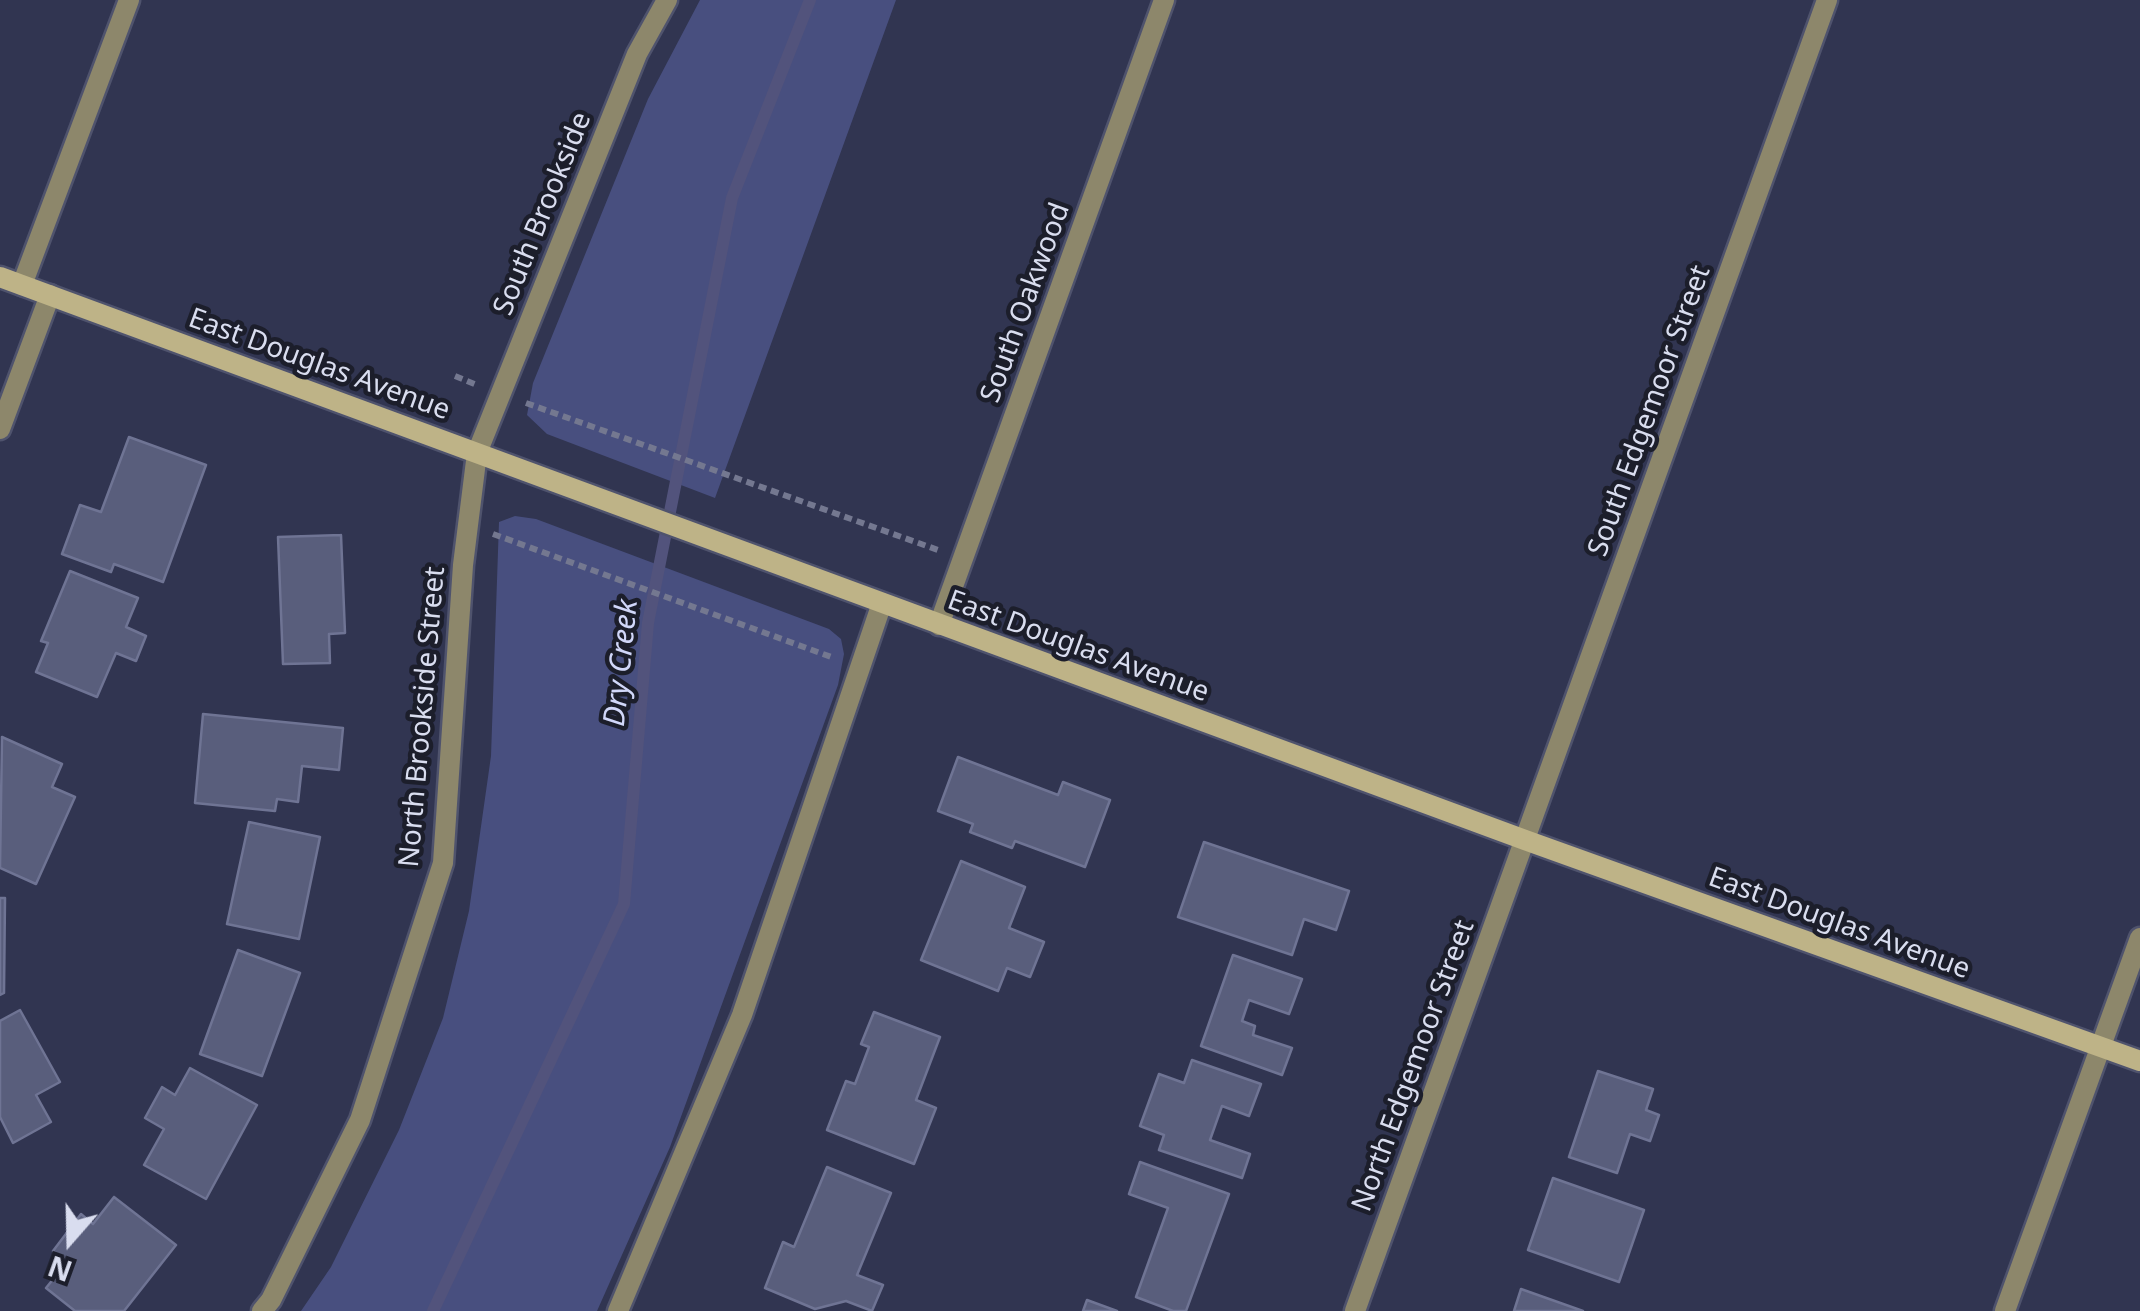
<!DOCTYPE html>
<style>
body{margin:0}
#map{position:relative;width:2140px;height:1311px;overflow:hidden;background:#313551;font-family:"Noto Sans",sans-serif}
canvas{display:block}
.north{position:absolute;left:20px;top:1191px;width:100px;height:100px;-webkit-text-stroke:8px #1c1e2b;paint-order:stroke;rotate:200deg;font-size:28px;font-weight:700;line-height:40px;text-align:center;color:#d9ddef}
.north::after{content:'';display:block;margin:auto;width:35px;height:45px;background:#d9ddef;clip-path:polygon(50% 0,100% 100%,50% 72%,0 100%)}
</style>
<div id="map">
<canvas width="2140" height="1311"></canvas>
<div class="north">N</div>
</div>
<script>
const c = document.querySelector('canvas').getContext('2d');
c.lineJoin = 'round';
function fillPath(path, color) { c.fillStyle = color; c.fill(path, 'evenodd'); }
const poly = rows => new Path2D(rows.map(r => 'M' + r).join(''));
function trace(path, color, width, dash) { c.strokeStyle = color; c.lineWidth = width; c.lineCap = dash ? 'butt' : 'round'; c.setLineDash(dash || []); c.stroke(path); }
function write(font, color, halo, rows, align = 'center') {
  c.font = font + ' "Noto Sans",sans-serif'; c.lineWidth = 9; c.setLineDash([]); c.textBaseline = 'middle'; c.strokeStyle = halo; c.fillStyle = color; for (const [text, x, y, turn = 0] of rows) {
    c.save(); c.translate(x, y); c.rotate((+turn || 0) * Math.PI / 180); c.textAlign = isNaN(turn) ? turn : align; if (halo) c.strokeText(text, 0, 0); c.fillText(text, 0, 0); c.restore();
  }
}
fillPath(poly([
 [700,0,896,0,715,498,547,434,527,415,533,383,648,99],
 [515,516,536,519,829,629,841,639,844,654,838,685,670,1147,597,1311,301,1311,331,1267,399,1130,443,1018,469,911,491,756,499,522]
]), '#484f7f');
trace(poly([
 [433,1311,624,904,648,623,732,198,810,0]
]), '#52537c', 12);
const building = poly([
 [129,437,206,465,163,582,114,564,111,572,62,554,80,505,101,512,129,437],
 [341,535,345,633,329,634,330,663,283,664,278,537,341,535],
 [70,571,138,598,126,627,146,636,136,661,116,653,97,697,36,672,48,643,41,641,70,571],
 [203,714,343,728,339,770,302,766,298,802,277,799,275,811,195,803,203,714],
 [2,737,62,764,52,787,75,797,36,884,0,868,2,737],
 [958,757,1058,795,1063,782,1110,800,1085,867,1015,841,1012,848,970,832,973,824,938,811,958,757],
 [249,822,320,837,299,939,227,924,249,822],
 [1204,842,1349,891,1336,930,1304,919,1292,955,1178,917,1204,842],
 [961,861,1025,887,1009,928,1044,942,1030,977,1007,968,998,991,921,960,961,861],
 [0,898,5,898,4,993,0,995,0,898],
 [238,950,300,973,262,1076,200,1054,238,950],
 [1233,955,1302,979,1289,1014,1249,1000,1242,1021,1255,1026,1253,1035,1292,1048,1282,1075,1201,1046,1233,955],
 [20,1010,60,1082,36,1095,51,1122,13,1143,0,1117,0,1021,20,1010],
 [874,1012,940,1037,916,1100,936,1108,914,1164,827,1130,846,1081,855,1084,869,1047,861,1044,874,1012],
 [1192,1060,1261,1084,1249,1116,1222,1106,1210,1140,1250,1154,1242,1178,1159,1150,1164,1135,1140,1126,1159,1074,1184,1083,1192,1060],
 [190,1068,257,1105,206,1199,144,1165,164,1129,145,1118,162,1087,175,1095,190,1068],
 [1598,1071,1653,1089,1646,1110,1659,1115,1650,1141,1630,1134,1617,1173,1569,1157,1598,1071],
 [1140,1162,1229,1194,1186,1311,1173,1311,1136,1297,1168,1208,1129,1194,1140,1162],
 [827,1167,891,1193,857,1275,883,1285,872,1311,846,1301,815,1309,765,1288,783,1242,794,1247,827,1167],
 [1553,1178,1644,1210,1619,1282,1528,1250,1553,1178],
 [114,1197,176,1245,124,1311,75,1311,46,1288,67,1262,53,1251,81,1214,93,1224,114,1197],
 [1521,1289,1583,1311,1514,1311,1521,1289],
 [1087,1300,1117,1311,1083,1311,1087,1300]
]);
fillPath(building, '#595e7c');
trace(building, '#6f7494', 2.5);
const minor = poly([
 [22,285,129,0],
 [0,429,50,295],
 [939,625,1164,0],
 [262,1311,271,1300,360,1120,443,863,463,565,477,453,637,54,667,0],
 [618,1311,742,1015,882,603],
 [2005,1311,2140,938]
]);
const tertiary = poly([
 [1355,1311,1827,0]
]);
const secondary = poly([
 [0,277,1525,840,2140,1061]
]);
trace(minor, '#4f536d', 25);
trace(tertiary, '#4f536d', 25);
trace(secondary, '#4f536d', 25);
trace(poly([
 [455,376,477,385],
 [526,403,938,550],
 [493,534,834,658]
]), '#747890', 6, [8, 5]);
trace(minor, '#8d876b', 20);
trace(tertiary, '#8d876b', 20);
trace(secondary, '#beb387', 20);
write('28px', '#d9ddef', '#1c1e2b', [
 ["South Brookside",543,214,-68],
 ["South Oakwood",1026,303,-70],
 ["East Douglas Avenue",319,365,20],
 ["South Edgemoor Street",1650,411,-70],
 ["East Douglas Avenue",1078,647,20],
 ["North Brookside Street",423,717,-85],
 ["East Douglas Avenue",1839,924,20],
 ["North Edgemoor Street",1414,1066,-70]
]);
write('italic 30px', '#d1d7f9', '#1c1e2b', [
 ["Dry Creek",622,663,-84]
]);
</script>
